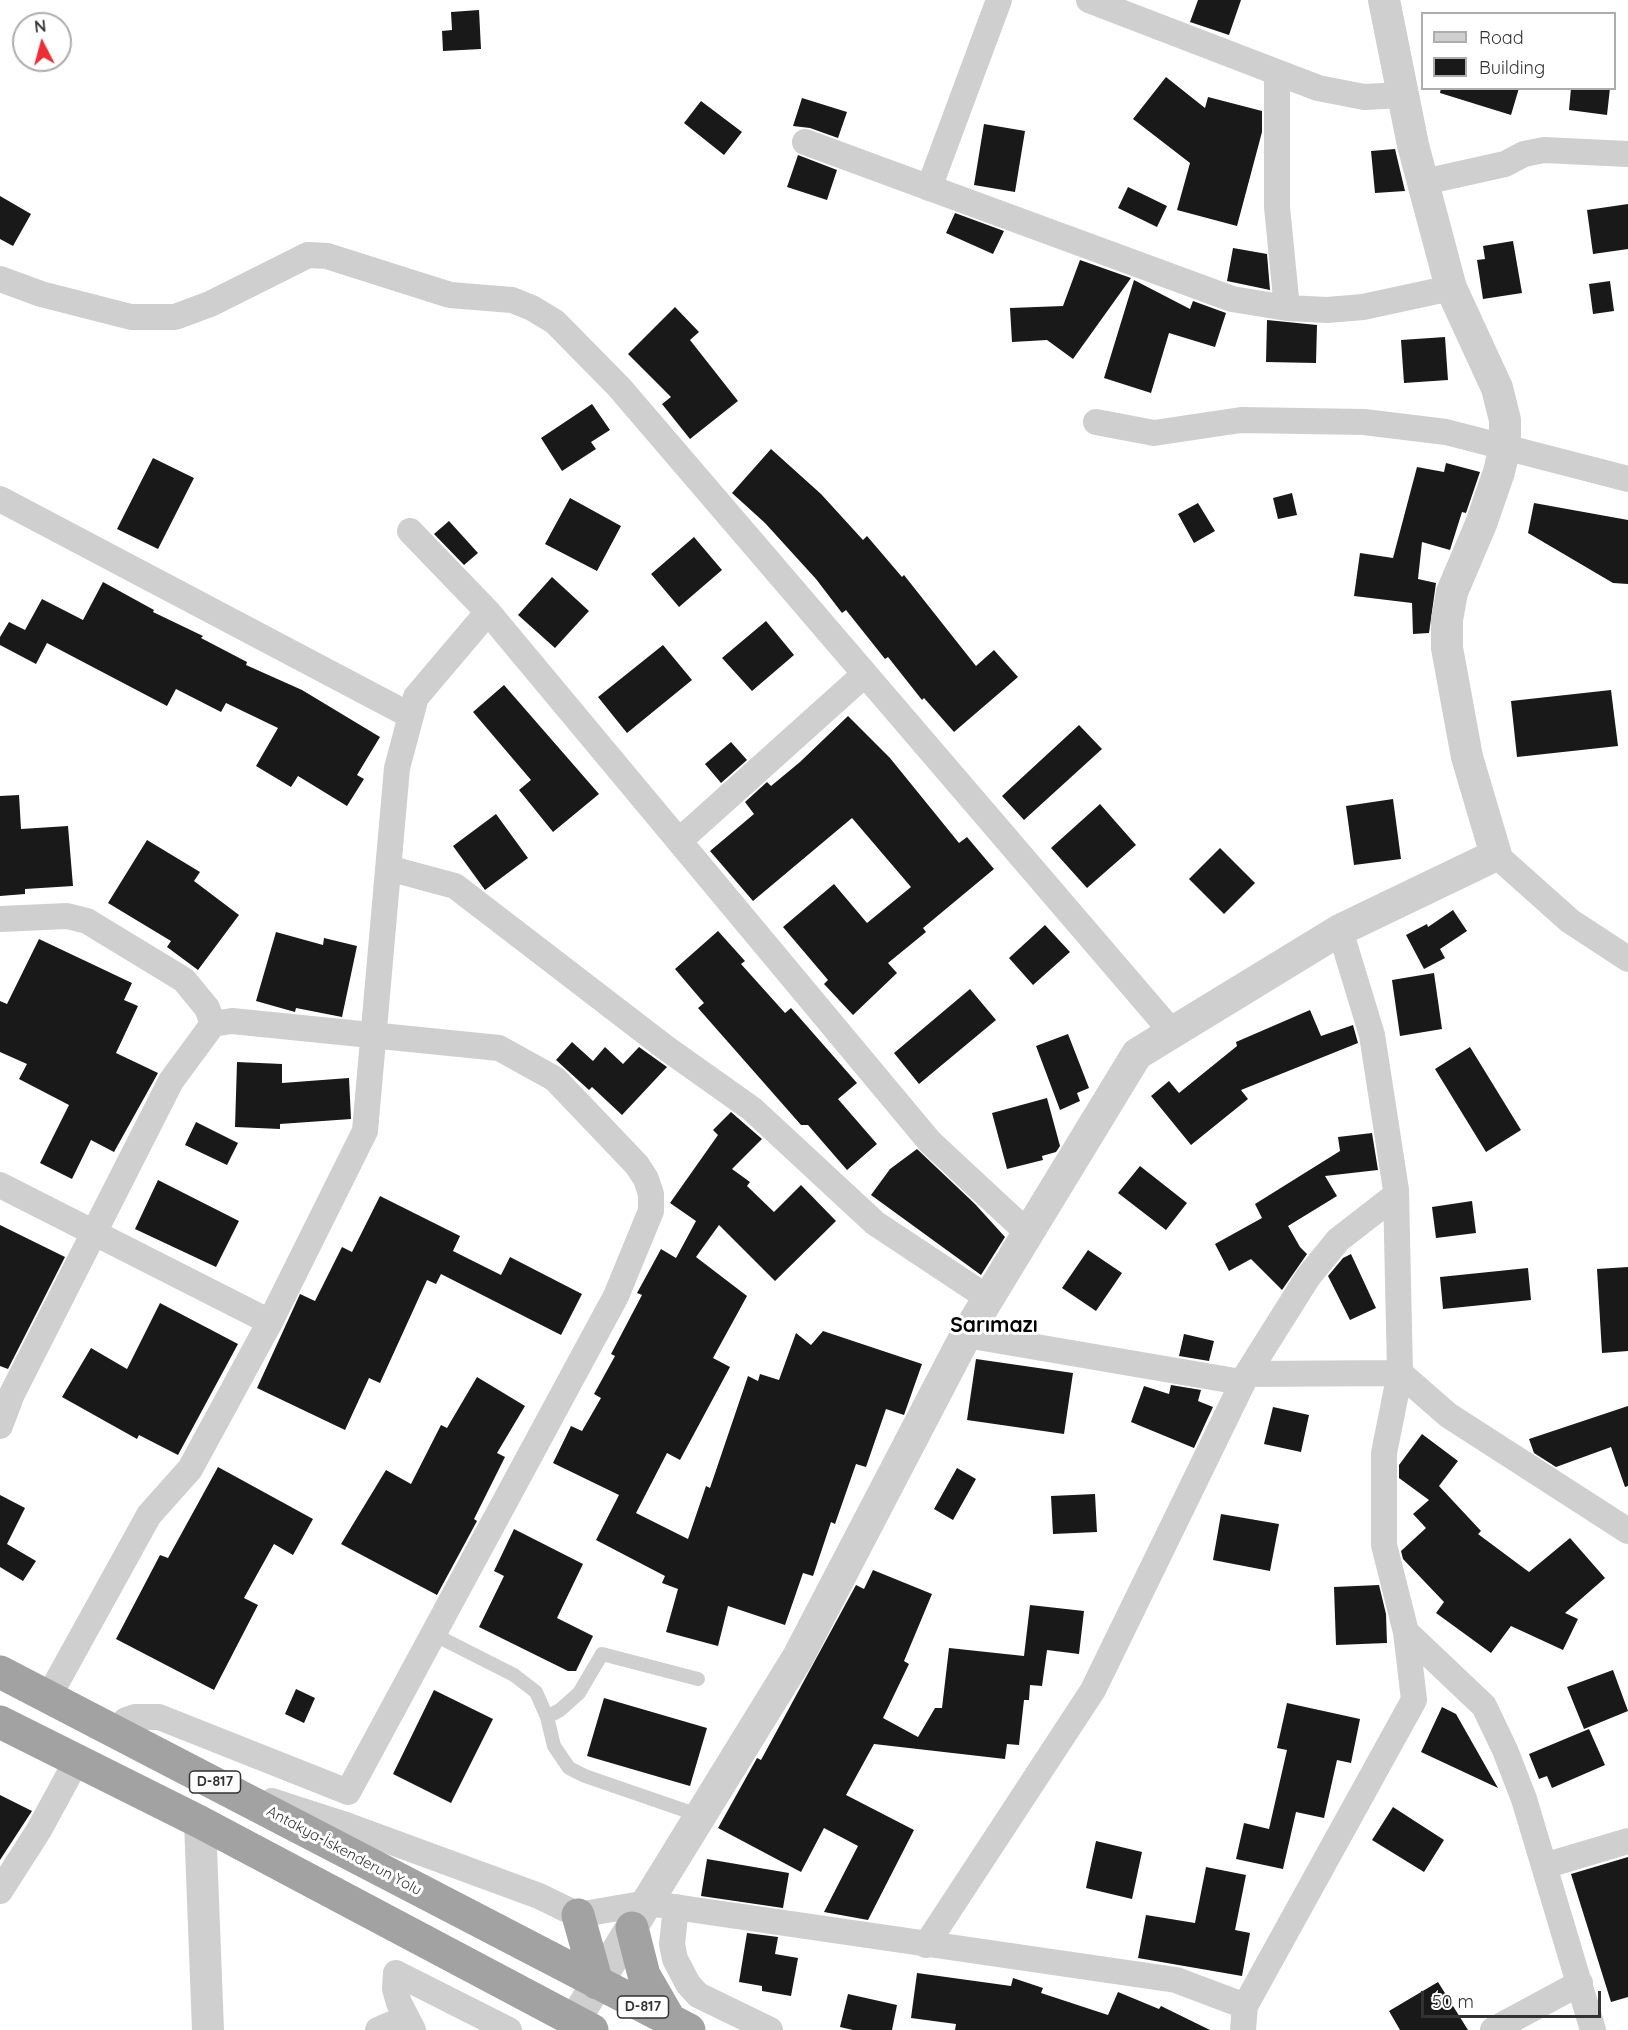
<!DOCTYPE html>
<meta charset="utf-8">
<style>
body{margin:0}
#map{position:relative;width:1628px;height:2030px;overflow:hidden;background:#fff;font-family:Quicksand,sans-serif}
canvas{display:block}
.legend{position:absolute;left:1421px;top:12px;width:195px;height:78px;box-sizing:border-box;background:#fff;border:2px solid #adadad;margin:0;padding:8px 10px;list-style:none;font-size:18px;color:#323232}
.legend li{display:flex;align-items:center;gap:12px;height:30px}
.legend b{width:30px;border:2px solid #adadad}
.north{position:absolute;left:12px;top:12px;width:60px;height:60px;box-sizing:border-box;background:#fff;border:2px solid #adadad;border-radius:50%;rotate:354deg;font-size:16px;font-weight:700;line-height:24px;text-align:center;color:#323232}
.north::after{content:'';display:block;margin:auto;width:21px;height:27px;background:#f02c32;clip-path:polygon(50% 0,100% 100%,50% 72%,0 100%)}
.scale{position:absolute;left:1421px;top:1991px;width:180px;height:27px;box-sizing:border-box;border:3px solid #323232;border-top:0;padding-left:8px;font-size:18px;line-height:21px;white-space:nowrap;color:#323232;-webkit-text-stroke:4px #fff;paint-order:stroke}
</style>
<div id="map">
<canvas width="1628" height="2030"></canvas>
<ul class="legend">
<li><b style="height:8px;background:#cfcfcf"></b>Road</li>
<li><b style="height:16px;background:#191919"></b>Building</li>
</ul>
<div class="north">N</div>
<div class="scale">50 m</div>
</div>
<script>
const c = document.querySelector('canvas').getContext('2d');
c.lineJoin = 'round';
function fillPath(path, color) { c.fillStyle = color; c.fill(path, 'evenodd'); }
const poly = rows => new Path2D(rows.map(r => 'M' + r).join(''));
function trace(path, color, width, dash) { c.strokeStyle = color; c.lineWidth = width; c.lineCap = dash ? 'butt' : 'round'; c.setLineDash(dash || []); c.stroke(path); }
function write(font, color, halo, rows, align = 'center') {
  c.font = font + ' Quicksand,sans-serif'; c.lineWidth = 6; c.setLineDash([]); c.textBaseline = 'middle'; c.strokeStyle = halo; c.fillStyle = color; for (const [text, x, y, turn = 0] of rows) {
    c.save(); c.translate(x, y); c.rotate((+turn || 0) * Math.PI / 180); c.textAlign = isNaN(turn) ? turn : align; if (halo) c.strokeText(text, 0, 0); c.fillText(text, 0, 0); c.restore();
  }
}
fillPath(poly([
 [1198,0,1241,0,1229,35,1190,22],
 [479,10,481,49,443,51,442,31,452,30,451,12],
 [1166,77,1205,108,1208,97,1262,111,1262,132,1237,226,1177,210,1190,163,1133,119],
 [1441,88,1519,88,1511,115,1440,93],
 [1571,88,1610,88,1607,115,1569,110],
 [802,98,847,112,838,138,810,128,793,126],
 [701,101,742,132,724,155,684,123],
 [984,124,1025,131,1015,192,974,185],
 [1395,149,1405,191,1375,193,1371,151],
 [798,155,837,170,827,200,787,187],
 [1128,187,1167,206,1157,227,1118,208],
 [0,196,31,214,13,246,0,239],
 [1628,204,1628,249,1593,254,1587,210],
 [955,213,1004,231,993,254,946,233],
 [1513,241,1522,293,1483,299,1477,260,1485,259,1483,246],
 [1233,248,1267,254,1270,290,1227,281],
 [1080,260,1131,278,1073,359,1047,340,1012,342,1010,308,1063,306],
 [1134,280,1190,309,1193,301,1226,313,1215,347,1169,333,1151,393,1104,378],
 [1610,281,1614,311,1593,314,1589,284],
 [675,307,699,332,690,340,738,401,690,439,662,404,671,397,628,354],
 [1267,320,1317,325,1316,363,1266,362],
 [1445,337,1448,380,1404,383,1401,340],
 [592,404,610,430,591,442,596,449,562,471,541,438],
 [771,449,821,494,863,540,867,536,902,577,904,575,976,666,994,650,1018,677,954,732,924,698,922,700,888,657,885,659,846,610,842,613,816,579,765,523,732,493],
 [153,458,194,478,158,549,117,529],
 [1446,463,1480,472,1466,513,1462,512,1450,550,1422,542,1418,579,1436,583,1429,633,1413,634,1412,603,1354,596,1360,553,1393,558,1417,467,1444,472],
 [1292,493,1297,515,1278,519,1273,498],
 [570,498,621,526,597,571,545,544],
 [1198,503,1215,531,1194,543,1178,514],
 [1534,503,1628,520,1628,584,1613,583,1528,533],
 [449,521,478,553,464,565,434,534],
 [694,537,722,570,679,607,651,574],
 [552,577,589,611,555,648,518,615],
 [103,582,154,610,153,612,203,636,201,638,247,662,246,665,302,690,380,737,357,775,364,779,347,806,298,776,291,787,256,766,278,728,226,703,221,712,176,689,167,706,47,643,36,664,0,645,0,637,9,622,25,630,42,599,83,620],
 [766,621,794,655,752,691,722,658],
 [663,645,692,680,627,733,598,697],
 [504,685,599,794,553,832,519,790,531,780,473,712],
 [1611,690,1618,746,1517,757,1511,701],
 [848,716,890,758,959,843,967,837,994,869,923,928,926,932,888,963,897,973,853,1015,824,984,828,980,783,927,834,884,867,923,911,887,852,818,753,901,710,851,754,814,745,802,767,782,771,786,800,762],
 [1079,725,1102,749,1024,820,1002,796],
 [731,742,747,760,721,783,705,764],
 [19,795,21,829,68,826,73,886,25,889,25,894,0,896,0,796],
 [1393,799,1401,859,1354,865,1346,806],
 [1100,804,1136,845,1087,888,1051,848],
 [496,814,528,858,485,890,453,846],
 [147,840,200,872,194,881,239,915,198,970,167,947,171,941,108,903],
 [1220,848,1255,883,1224,914,1189,879],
 [1453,910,1467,931,1440,949,1445,958,1424,969,1406,935,1427,924,1428,927],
 [1045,925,1070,952,1033,985,1009,958],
 [718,931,745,961,741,964,785,1013,791,1008,857,1083,838,1099,877,1144,847,1170,808,1125,801,1125,698,1008,704,1003,675,969],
 [276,932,323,945,324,938,357,946,342,1017,296,1008,295,1012,256,1001],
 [39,939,132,983,124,1000,138,1006,116,1053,158,1073,114,1152,91,1140,72,1179,40,1163,69,1105,19,1079,27,1064,0,1052,0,1001,7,1004],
 [1434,973,1442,1029,1400,1036,1392,980],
 [970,989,996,1020,919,1084,894,1053],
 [1310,1010,1321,1036,1353,1025,1358,1043,1241,1090,1248,1099,1191,1145,1151,1096,1169,1081,1179,1093,1237,1046,1236,1042],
 [1068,1034,1089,1088,1077,1093,1080,1101,1060,1110,1036,1046],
 [572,1042,593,1061,605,1047,623,1064,639,1047,667,1067,622,1115,592,1087,589,1090,556,1060],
 [1470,1047,1521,1130,1486,1152,1435,1069],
 [237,1062,282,1064,282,1083,349,1078,351,1119,280,1124,280,1129,235,1127],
 [1047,1098,1060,1146,1056,1152,1042,1156,1043,1160,1007,1169,992,1113],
 [731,1112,762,1139,732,1169,750,1182,747,1186,774,1212,801,1185,836,1221,775,1281,719,1225,696,1257,747,1296,713,1358,730,1367,680,1460,667,1453,636,1513,688,1539,706,1486,710,1488,748,1376,758,1381,760,1374,779,1380,796,1333,811,1345,823,1331,922,1364,904,1415,886,1409,866,1467,856,1464,835,1524,831,1522,813,1576,803,1573,785,1625,728,1606,718,1646,666,1632,678,1589,662,1583,665,1576,596,1540,619,1495,553,1463,571,1426,582,1431,601,1398,594,1394,615,1356,611,1354,642,1295,637,1293,661,1249,676,1258,696,1221,670,1203,718,1135,713,1130],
 [196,1122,238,1143,227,1165,185,1145],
 [1372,1133,1378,1170,1325,1176,1337,1196,1288,1226,1300,1247,1307,1254,1282,1290,1251,1259,1229,1271,1215,1244,1262,1218,1255,1204,1340,1151,1338,1137],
 [917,1149,975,1204,1005,1237,981,1275,871,1195,890,1169],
 [1140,1166,1187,1203,1166,1230,1118,1193],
 [158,1180,239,1221,216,1267,135,1229],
 [380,1196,460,1236,453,1251,501,1275,510,1257,582,1294,561,1335,441,1274,436,1284,427,1280,380,1383,369,1378,345,1430,257,1388,300,1294,315,1301,342,1247,352,1252],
 [1472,1201,1476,1233,1436,1238,1432,1207],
 [0,1225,65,1257,8,1369,0,1366],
 [1088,1250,1122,1273,1096,1311,1062,1288],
 [1351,1254,1376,1308,1350,1320,1328,1276,1343,1258],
 [1628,1267,1628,1351,1602,1353,1597,1269],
 [1528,1268,1531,1300,1443,1309,1440,1277],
 [160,1303,238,1344,178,1455,139,1435,137,1439,62,1397,91,1348,127,1369],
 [1184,1334,1214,1341,1209,1361,1179,1356],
 [976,1359,1073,1373,1064,1434,967,1420],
 [477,1377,525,1406,497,1453,505,1457,474,1519,477,1521,437,1595,341,1544,386,1470,411,1484,441,1425,447,1428],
 [1171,1385,1201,1390,1198,1401,1213,1407,1194,1448,1131,1422,1144,1386,1169,1394],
 [1628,1406,1628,1486,1625,1487,1611,1447,1556,1467,1534,1453,1529,1439],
 [1273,1407,1309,1415,1301,1452,1264,1444],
 [1422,1434,1458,1461,1439,1486,1481,1531,1478,1534,1529,1572,1570,1538,1605,1578,1565,1613,1578,1619,1563,1650,1511,1626,1491,1653,1436,1613,1444,1602,1403,1559,1401,1551,1426,1528,1413,1514,1429,1500,1399,1478,1399,1465],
 [218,1467,313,1519,293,1555,274,1544,244,1598,258,1605,214,1690,116,1639,160,1555,168,1558],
 [957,1468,976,1479,953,1520,934,1509],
 [1095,1494,1097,1532,1053,1534,1051,1496],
 [0,1495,25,1508,7,1544,36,1561,23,1581,0,1567],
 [1221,1514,1279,1524,1270,1571,1213,1560],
 [514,1529,583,1564,557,1618,593,1636,576,1671,568,1671,479,1627,504,1576,494,1571],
 [873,1570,932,1594,904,1661,909,1664,883,1718,918,1737,935,1708,942,1708,949,1648,1024,1656,1030,1605,1084,1611,1079,1654,1047,1650,1042,1686,1030,1685,1029,1700,1024,1700,1019,1745,1007,1744,1005,1759,874,1744,846,1795,914,1830,868,1920,824,1912,858,1846,824,1828,801,1872,718,1828,757,1758,761,1760,856,1585,864,1589],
 [1379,1585,1386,1614,1387,1643,1336,1645,1334,1587],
 [1613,1670,1628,1711,1584,1729,1567,1687],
 [296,1689,315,1698,304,1723,285,1714],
 [434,1690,493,1719,451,1803,393,1774],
 [604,1698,707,1728,690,1786,587,1756],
 [1287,1703,1360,1719,1351,1763,1337,1760,1324,1818,1296,1812,1283,1869,1236,1859,1244,1823,1269,1829,1287,1750,1277,1748],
 [1442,1707,1456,1714,1498,1788,1421,1752],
 [1589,1729,1605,1765,1552,1788,1547,1776,1539,1779,1529,1754],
 [0,1795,32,1811,0,1860],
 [1393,1807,1444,1840,1424,1872,1372,1840],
 [1096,1841,1142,1852,1132,1899,1086,1888],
 [1628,1857,1628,1997,1611,2002,1571,1874],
 [707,1859,789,1873,783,1908,701,1896],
 [1206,1867,1246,1875,1235,1930,1250,1933,1242,1976,1138,1958,1146,1915,1195,1923],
 [747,1933,778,1937,775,1954,798,1958,791,1996,762,1991,762,1986,739,1982],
 [917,1973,1011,1986,1013,1978,1043,1988,1041,1993,1108,2015,1118,1992,1159,2009,1161,2006,1210,2030,955,2030,956,2024,911,2018],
 [1438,1982,1468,2030,1400,2030,1389,2011],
 [848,1994,897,2005,892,2030,853,2030,840,2027]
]), '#191919');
trace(poly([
 [433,1634,514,1675,536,1692,547,1717,554,1746,569,1768,585,1776,701,1816],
 [547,1717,560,1710,579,1693,602,1654,698,1679]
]), '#cfcfcf', 14);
trace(poly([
 [1089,0,1318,88,1364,97,1403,95],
 [1277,73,1277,207,1287,308],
 [805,142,1232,299,1287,308,1327,310,1363,307,1451,288],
 [1424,182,1505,164,1524,154,1544,150,1628,154],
 [929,188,999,0],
 [0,279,41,294,131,317,175,317,210,304,308,255,327,256,450,295,512,300,532,308,555,322,619,387,1172,1032],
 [1096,422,1154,433,1241,420,1364,422,1446,432,1628,479],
 [0,499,411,716],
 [410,531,488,612,930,1142,1029,1234],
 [679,841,865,674],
 [1496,855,1570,921,1628,959],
 [388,868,455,886,666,1048,752,1109,875,1223,988,1298],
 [0,919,67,916,87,921,184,980,207,1008,213,1024],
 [1340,930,1372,1035,1396,1190,1400,1373,1448,1415,1628,1531],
 [0,1185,270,1322],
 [966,1335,1241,1382],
 [0,1426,12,1394,171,1081,213,1024,232,1021,499,1048,555,1079,637,1165,646,1179,651,1194,651,1211,616,1296,348,1792,159,1717,135,1717,126,1720,116,1730],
 [1406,1632,1484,1706,1505,1750,1524,1799,1593,2030],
 [49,1696,149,1515,190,1469,270,1322,365,1131,397,768,416,697,488,612],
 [272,1801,343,1824,539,1896,578,1915,647,1903,1176,1980,1245,2006],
 [1544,1866,1628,1841],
 [0,1891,39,1830,77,1760],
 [676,1907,672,1944,675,1959,688,1984,698,1995,770,2030],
 [926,1945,1093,1690,1247,1374,1308,1277,1338,1240,1396,1195],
 [378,2030,406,2018],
 [413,2030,399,2003,395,1989,396,1973,509,2030],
 [1243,2030,1245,2006,1414,1700,1406,1632,1384,1545,1384,1453,1400,1373,1247,1374],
 [1493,2030,1580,1983]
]), '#cfcfcf', 26);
trace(poly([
 [200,1822,208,2030],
 [574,2021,798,1657,966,1335,1137,1054,1340,930,1496,855,1467,757,1447,648,1447,620,1452,592,1481,524,1499,472,1505,446,1505,420,1497,388,1451,288,1413,145,1384,0]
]), '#cfcfcf', 32);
trace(poly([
 [0,1672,689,2030],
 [0,1722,200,1822,592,2030],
 [578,1915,597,1983],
 [632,1928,644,1975,670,2020]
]), '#a2a2a2', 33);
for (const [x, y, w] of [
 [215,1782,51],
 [643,2007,51]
]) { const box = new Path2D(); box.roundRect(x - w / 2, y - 11, w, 22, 4.5); c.fillStyle = '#fff'; c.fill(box); trace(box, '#323232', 1.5); }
write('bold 14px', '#323232', null, [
 ["D-817",215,1782],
 ["D-817",643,2007]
]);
write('15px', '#323232', '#fff', [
 ["Antakya-İskenderun Yolu",344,1851,28]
]);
write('bold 21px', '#000', '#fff', [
 ["Sarımazı",994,1326]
]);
</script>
